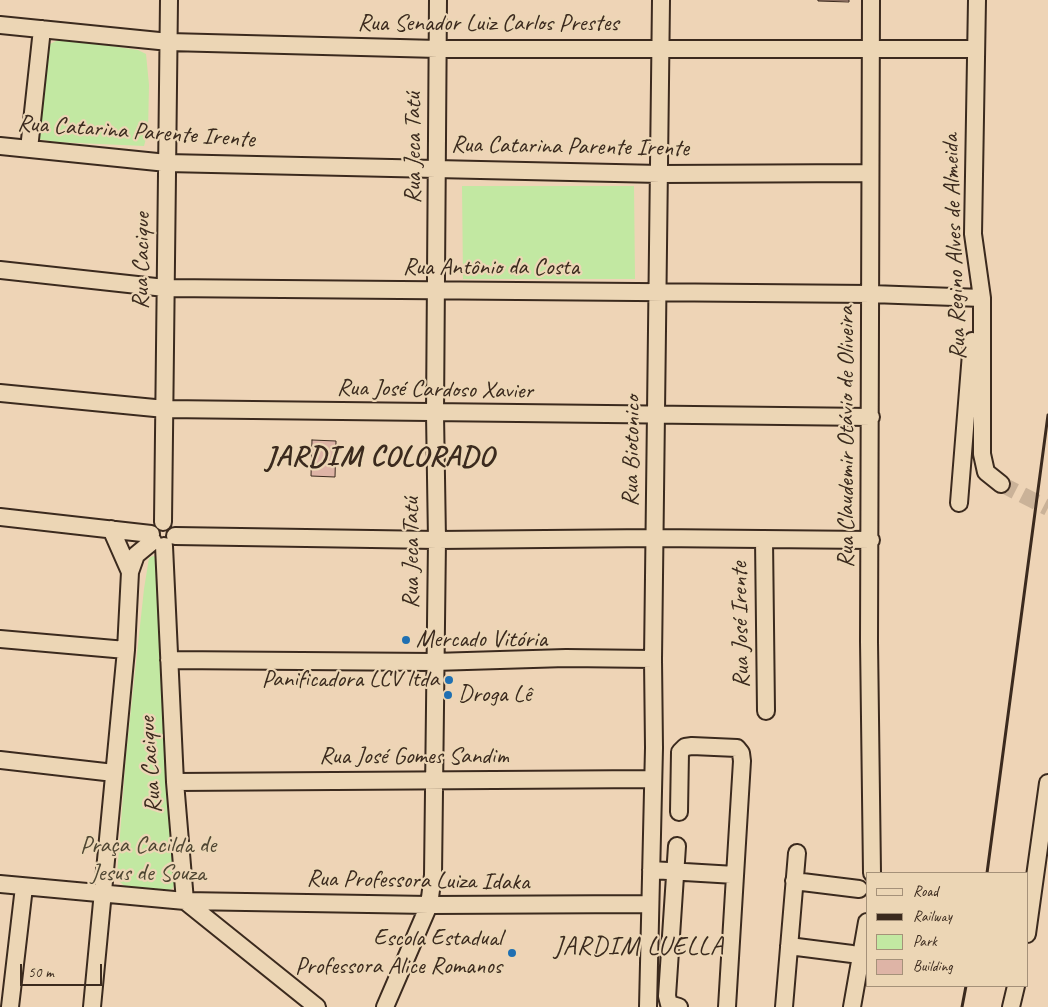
<!DOCTYPE html>
<meta charset="utf-8">
<style>
body{margin:0}
#map{position:relative;width:1048px;height:1007px;overflow:hidden;background:#eed4b6;font-family:Caveat,sans-serif}
canvas{display:block}
.legend{position:absolute;left:866px;top:872px;width:162px;height:115px;box-sizing:border-box;background:#ecd6b5;border:1px solid #a59179;margin:0;padding:6px 9px;list-style:none;font-size:15px;color:#3b2a1e}
.legend li{display:flex;align-items:center;gap:10px;height:25px}
.legend b{width:25px;border:1px solid #a59179}
.scale{position:absolute;left:20px;top:964px;width:82px;height:22px;box-sizing:border-box;border:2px solid #3b2a1e;border-top:0;padding-left:6px;font-size:15px;line-height:18px;white-space:nowrap;color:#3b2a1e;-webkit-text-stroke:4px #ecd6b5;paint-order:stroke}
</style>
<div id="map">
<canvas width="1048" height="1007"></canvas>
<ul class="legend">
<li><b style="height:6px;background:#ecd6b5"></b>Road</li>
<li><b style="height:6px;background:#3b2a1e"></b>Railway</li>
<li><b style="height:14px;background:#c2e8a2"></b>Park</li>
<li><b style="height:14px;background:#deb4a6"></b>Building</li>
</ul>
<div class="scale">50 m</div>
</div>
<script>
const c = document.querySelector('canvas').getContext('2d');
c.lineJoin = 'round';
function fillPath(path, color) { c.fillStyle = color; c.fill(path, 'evenodd'); }
const poly = rows => new Path2D(rows.map(r => 'M' + r).join(''));
function trace(path, color, width, dash) { c.strokeStyle = color; c.lineWidth = width; c.lineCap = dash ? 'butt' : 'round'; c.setLineDash(dash || []); c.stroke(path); }
function write(font, color, halo, rows, align = 'center') {
  c.font = font + ' Caveat,sans-serif'; c.lineWidth = 4.5; c.setLineDash([]); c.textBaseline = 'middle'; c.strokeStyle = halo; c.fillStyle = color; for (const [text, x, y, turn = 0] of rows) {
    c.save(); c.translate(x, y); c.rotate((+turn || 0) * Math.PI / 180); c.textAlign = isNaN(turn) ? turn : align; if (halo) c.strokeText(text, 0, 0); c.fillText(text, 0, 0); c.restore();
  }
}
fillPath(poly([
 [56,41,77,41,138,50,146,54,149,85,148,131,144,146,55,142,38,139,46,46],
 [462,186,634,186,635,279,463,279],
 [153,556,159,558,176,878,173,888,166,892,127,888,120,882,117,875,126,755,144,589,149,558]
]), '#c2e8a2');
const building = poly([
 [818,0,849,0,849,2,818,1,818,0],
 [312,440,336,441,335,477,311,476,312,440]
]);
fillPath(building, '#deb4a6');
trace(building, '#3b2a1e', 1);
trace(poly([
 [1001,484,1048,508]
]), '#cab298', 16, [16, 8]);
const minor = poly([
 [871,0,869,641,872,873],
 [977,0,973,234,982,298,982,454,986,472,1001,484],
 [0,25,169,42,438,49,976,49],
 [0,146,167,163,660,174,869,173],
 [29,149,42,29],
 [0,270,165,288,871,294,982,298],
 [0,393,165,409,871,417],
 [959,503,972,341],
 [0,517,151,534],
 [163,522,169,0],
 [175,536,437,540,654,538,871,540],
 [764,539,766,711],
 [164,546,175,782,185,901,317,1007],
 [130,572,136,555,153,541],
 [0,639,126,650],
 [169,660,434,662,566,658,653,659],
 [0,760,114,773],
 [175,782,653,779],
 [679,812,680,752,685,747,692,746,737,748,741,753,742,761,727,1007],
 [677,846,667,996,669,1004,679,1007],
 [651,870,735,875],
 [794,881,859,889],
 [0,884,185,901,429,905,650,904],
 [1027,934,1048,783],
 [789,946,852,954],
 [10,1007,24,887],
 [92,1007,126,650,130,572,111,529],
 [385,1007,429,905,433,875,437,540,435,414,438,0],
 [648,1007,654,748,653,659,661,0],
 [784,1007,797,853],
 [852,1007,867,922],
 [1011,1007,1016,986]
]);
trace(minor, '#3b2a1e', 20);
trace(minor, '#ecd6b5', 16);
trace(poly([
 [987,873,1048,415],
 [962,1007,966,986]
]), '#3b2a1e', 3);
for (const [x, y, r, color] of [
 [406,640,5,"#1f6fb2"],
 [449,680,5,"#1f6fb2"],
 [448,695,5,"#1f6fb2"],
 [512,953,5,"#1f6fb2"]
]) { const dot = new Path2D(); dot.arc(x, y, r, 0, 2 * Math.PI); c.fillStyle = color; c.fill(dot); trace(dot, '#ecd6b5', 2); }
write('24px', '#3b2a1e', '#ecd6b5', [
 ["Rua Senador Luiz Carlos Prestes",488,24],
 ["Rua Catarina Parente Irente",136,132,4],
 ["Rua Catarina Parente Irente",570,147,1],
 ["Rua Jeca Tatú",414,148,-90],
 ["Rua Regino Alves de Almeida",955,247,-92],
 ["Rua Cacique",142,261,-89],
 ["Rua Antônio da Costa",491,268],
 ["Rua José Cardoso Xavier",435,390,1],
 ["Rua Claudemir Otávio de Oliveira",847,437,-90],
 ["Rua Biotonico",632,451,-89],
 ["Rua Jeca Tatú",412,553,-90],
 ["Rua José Irente",741,625,-91],
 ["Rua José Gomes Sandim",414,757],
 ["Rua Cacique",151,765,-94],
 ["Rua Professora Luiza Idaka",418,881,1]
]);
write('24px', '#3b2a1e', '#ecd6b5', [
 ["Mercado Vitória",416,640],
 ["Panificadora LCV ltda",439,680,"right"],
 ["Droga Lê",458,695],
 ["Escola Estadual",502,939,"right"],
 ["Professora Alice Romanos",502,967,"right"]
], 'left');
write('24px', '#4f4632', '#ecd6b5', [
 ["Praça Cacilda de",148,846],
 ["Jesus de Souza",148,874]
]);
c.letterSpacing = '1px';
write('26px', '#3b2a1e', '#ecd6b5', [
 ["JARDIM LUELLA",639,947]
]);
c.letterSpacing = '0px';
c.letterSpacing = '1px';
write('bold 29px', '#3b2a1e', '#ecd6b5', [
 ["JARDIM COLORADO",380,457]
]);
c.letterSpacing = '0px';
</script>
